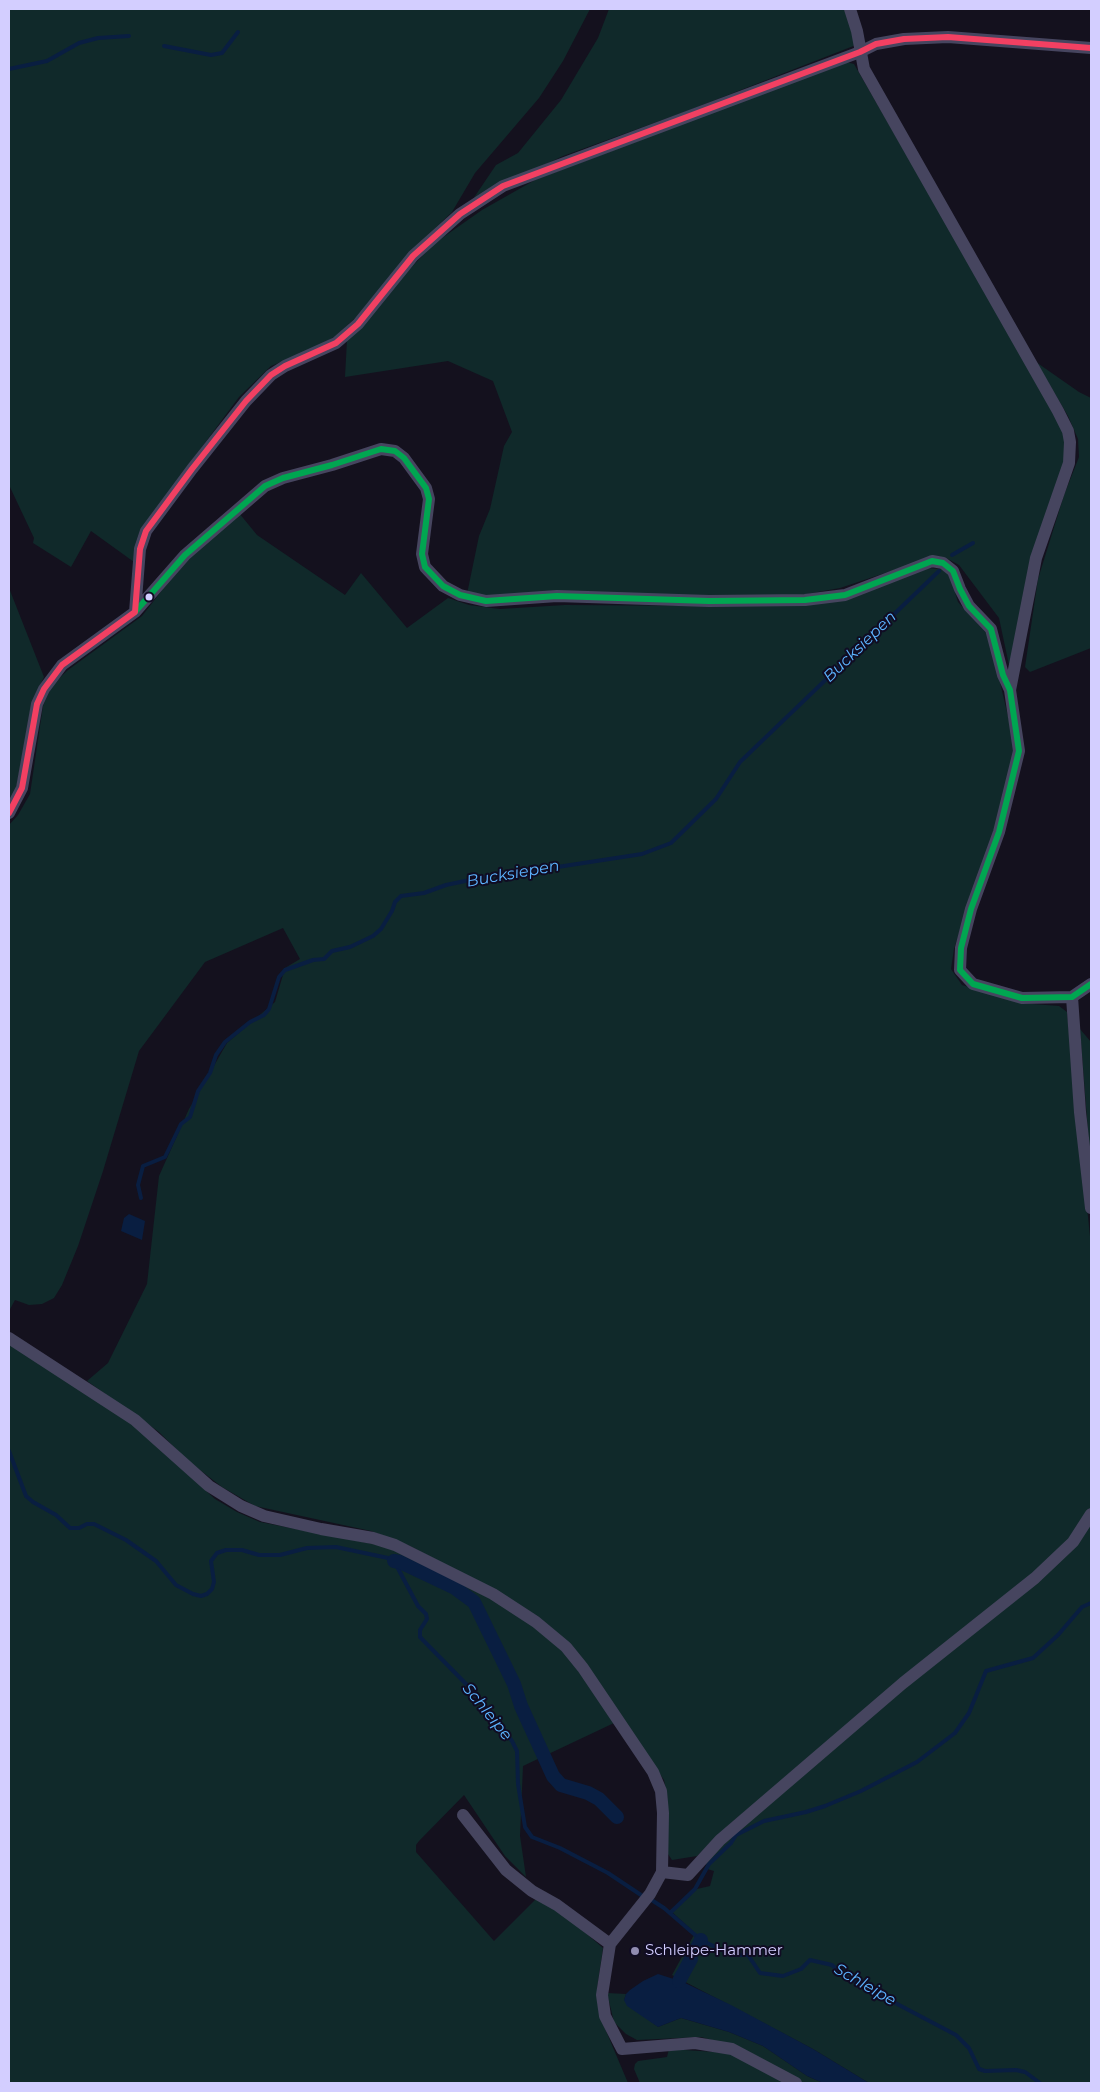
<!DOCTYPE html>
<style>
body{margin:0}
#map{position:relative;width:1100px;height:2092px;overflow:hidden;background:#14111e;font-family:Montserrat,sans-serif}
canvas{display:block}
.frame{position:absolute;inset:0;border:10px solid #d3ceff;pointer-events:none}
</style>
<div id="map">
<canvas width="1100" height="2092"></canvas>
<div class="frame"></div>
</div>
<script>
const c = document.querySelector('canvas').getContext('2d');
c.lineJoin = 'round';
function fillPath(path, color) { c.fillStyle = color; c.fill(path, 'evenodd'); }
const poly = rows => new Path2D(rows.map(r => 'M' + r).join(''));
function trace(path, color, width, dash) { c.strokeStyle = color; c.lineWidth = width; c.lineCap = dash ? 'butt' : 'round'; c.setLineDash(dash || []); c.stroke(path); }
function write(font, color, halo, rows, align = 'center') {
  c.font = font + ' Montserrat,sans-serif'; c.lineWidth = 4; c.setLineDash([]); c.textBaseline = 'middle'; c.strokeStyle = halo; c.fillStyle = color; for (const [text, x, y, turn = 0] of rows) {
    c.save(); c.translate(x, y); c.rotate((+turn || 0) * Math.PI / 180); c.textAlign = isNaN(turn) ? turn : align; if (halo) c.strokeText(text, 0, 0); c.fillText(text, 0, 0); c.restore();
  }
}
fillPath(poly([
 [9,9,590,9,563,61,539,98,475,173,452,212,419,244,365,309,337,335,322,345,271,366,239,397,141,529,134,562,91,531,71,567,33,543,34,538,9,485],
 [609,9,845,9,856,45,687,111,563,156,473,199,496,165,518,153,561,100,598,38],
 [846,62,854,64,1062,424,1068,448,1009,665,999,618,959,565,946,558,936,556,840,588,801,595,501,599,467,594,479,536,490,509,504,446,512,432,493,381,448,361,345,377,347,340,399,280,435,243,482,210,535,180],
 [1036,362,1079,392,1091,398,1091,648,1030,672,1025,667,1038,579,1064,495,1079,457,1078,439,1068,416],
 [239,513,257,535,345,595,361,573,407,628,448,598,469,605,500,609,565,605,710,606,817,604,884,585,928,568,940,569,949,573,958,602,989,636,1016,750,995,830,968,905,954,949,951,969,962,985,1020,1003,1059,1006,1067,1012,1091,1246,1091,1510,1085,1524,1073,1541,1036,1574,799,1767,801,1771,1037,1577,1086,1532,1091,1522,1091,2083,869,2083,813,2049,672,1975,695,1933,672,1912,697,1889,710,1886,714,1871,707,1869,706,1861,767,1799,798,1772,798,1769,732,1822,697,1856,672,1860,668,1854,667,1794,664,1780,589,1668,570,1644,539,1617,502,1595,410,1546,371,1531,255,1506,222,1487,187,1460,159,1432,87,1381,108,1363,147,1284,159,1176,189,1109,227,1043,275,1002,285,968,300,959,283,928,205,962,139,1051,103,1171,78,1246,62,1285,54,1298,42,1304,29,1305,15,1300,9,1311,9,825,18,815,30,794,43,706,52,685,68,670,142,616,188,557],
 [9,588,44,677,32,702,15,795,9,805],
 [1080,1029,1091,1042,1091,1170],
 [9,1338,133,1424,215,1499,237,1512,260,1522,378,1545,411,1555,494,1598,537,1627,565,1651,614,1723,523,1766,520,1836,526,1877,505,1856,464,1795,419,1841,416,1845,416,1852,494,1941,536,1899,558,1909,603,1948,597,1989,601,2019,628,2083,9,2083],
 [607,1993,626,1994,624,2000,658,2027,681,2018,729,2032,763,2046,807,2076,823,2083,803,2083,734,2046,701,2037,637,2040,626,2034,614,2022],
 [669,2049,731,2053,786,2083,640,2083,634,2069,635,2064,638,2061,667,2057]
]), '#10292a');
fillPath(poly([
 [129,1214,145,1221,142,1240,121,1231,124,1218],
 [658,1974,683,1982,731,2005,813,2049,869,2083,823,2083,807,2076,763,2046,729,2032,695,2022,681,2018,658,2027,627,2006,624,2000,626,1994,630,1990,643,1981]
]), '#091e41');
trace(poly([
 [164,46,211,55,222,53,238,32],
 [9,69,47,61,79,43,98,38,129,36],
 [952,555,973,543],
 [141,1198,138,1185,143,1166,165,1157,181,1124,190,1117,198,1091,210,1073,216,1055,225,1042,250,1022,264,1015,269,1009,279,977,285,970,313,960,324,959,332,951,350,947,373,936,381,929,392,911,395,902,401,896,424,893,446,885,489,876,538,870,642,854,671,843,716,799,740,762,939,571],
 [9,1451,26,1496,33,1502,56,1515,70,1528,79,1528,87,1524,94,1524,126,1540,156,1561,176,1585,193,1594,201,1596,207,1594,212,1589,214,1582,211,1561,217,1553,226,1550,242,1550,259,1555,280,1555,307,1548,336,1547,388,1558,394,1561,418,1606,426,1614,427,1619,420,1630,420,1637,467,1685,512,1741,517,1751,518,1784,525,1827,532,1837,560,1848,608,1873,644,1897],
 [650,1899,664,1908,701,1940,732,1955,748,1955,760,1973,783,1976,801,1969,810,1960,832,1965,844,1976,956,2035,969,2048,979,2069,985,2071,1016,2070,1025,2072,1040,2083],
 [670,1913,695,1889,709,1864,731,1843,736,1835,764,1821,806,1812,825,1806,861,1791,917,1762,955,1733,969,1713,986,1671,1033,1658,1058,1635,1082,1607,1091,1603]
]), '#091e41', 4);
trace(poly([
 [394,1561,400,1562,455,1588,474,1602,514,1684,521,1706,553,1776,561,1785,588,1793,599,1799,617,1817],
 [697,1948,701,1940],
 [679,1981,691,1959]
]), '#091e41', 14);
trace(poly([
 [850,9,857,31,864,69,1058,411,1068,431,1070,442,1069,463,1036,558,1010,690],
 [135,612,185,555,265,486,283,478,332,465,381,449,395,451,404,458,426,488,429,499,422,554,425,567,443,586,460,595,486,601,557,596,709,601,805,600,845,595,927,563,932,561,943,563,953,571,960,589,969,606,991,629,1003,675,1010,690,1019,751,999,832,971,909,961,948,960,970,973,984,1022,998,1072,997,1091,984],
 [9,813,22,788,37,704,44,689,62,665,135,612,140,549,146,531,192,469,246,401,271,375,285,366,336,343,358,324,413,256,460,214,503,186,860,52,876,44,904,39,948,37,1091,48],
 [1072,997,1080,1112,1091,1208],
 [9,1338,135,1420,209,1486,241,1506,264,1516,321,1529,373,1538,395,1545,493,1594,536,1622,566,1647,583,1668,653,1772,661,1791,663,1813,662,1872,650,1894,610,1944,602,1995,605,2016,622,2049,695,2043,732,2049,796,2083],
 [463,1815,506,1870,532,1891,557,1905,610,1944],
 [662,1872,688,1875,720,1840,903,1683,1035,1578,1073,1542,1091,1514]
]), '#46455f', 12);
trace(poly([
 [135,612,185,555,265,486,283,478,332,465,381,449,395,451,404,458,426,488,429,499,422,554,425,567,443,586,460,595,486,601,557,596,709,601,805,600,845,595,927,563,932,561,943,563,953,571,960,589,969,606,991,629,1003,675,1010,690,1019,751,999,832,971,909,961,948,960,970,973,984,1022,998,1072,997,1091,984]
]), '#00a651', 6);
trace(poly([
 [9,813,22,788,37,704,44,689,62,665,135,612,140,549,146,531,192,469,246,401,271,375,285,366,336,343,358,324,413,256,460,214,503,186,860,52,876,44,904,39,948,37,1091,48]
]), '#f24062', 6);
for (const [x, y, r, color] of [
 [149,597,4.5,"#d3ceff"],
 [635,1951,5,"#908cb0"]
]) { const dot = new Path2D(); dot.arc(x, y, r, 0, 2 * Math.PI); c.fillStyle = color; c.fill(dot); trace(dot, '#100c23', 2); }
write('15px', '#d3ceff', '#100c23', [
 ["Schleipe-Hammer",645,1951]
], 'left');
write('italic 16px', '#5cb4ff', '#100c23', [
 ["Bucksiepen",860,647,-44],
 ["Bucksiepen",513,874,-10],
 ["Schleipe",487,1712,51],
 ["Schleipe",865,1985,30]
]);
</script>
